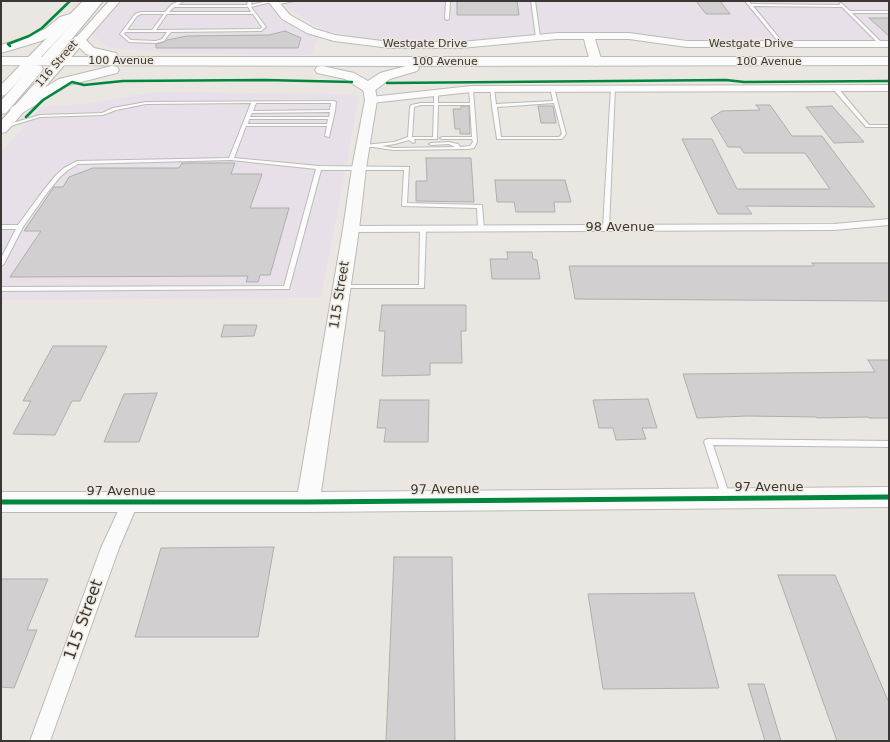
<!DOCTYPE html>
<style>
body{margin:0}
#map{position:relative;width:890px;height:742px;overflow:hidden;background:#eae7e2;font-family:"DejaVu Sans",sans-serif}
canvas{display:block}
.frame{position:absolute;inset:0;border:2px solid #3a3734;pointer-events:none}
</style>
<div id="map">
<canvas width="890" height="742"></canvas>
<div class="frame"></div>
</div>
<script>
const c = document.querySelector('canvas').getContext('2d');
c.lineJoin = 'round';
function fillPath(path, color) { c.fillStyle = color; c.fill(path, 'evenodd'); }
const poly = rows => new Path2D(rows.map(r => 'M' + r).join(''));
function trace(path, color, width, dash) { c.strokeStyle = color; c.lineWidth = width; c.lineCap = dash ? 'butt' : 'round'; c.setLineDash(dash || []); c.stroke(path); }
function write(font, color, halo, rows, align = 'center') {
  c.font = font + ' "DejaVu Sans",sans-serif'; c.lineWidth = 3; c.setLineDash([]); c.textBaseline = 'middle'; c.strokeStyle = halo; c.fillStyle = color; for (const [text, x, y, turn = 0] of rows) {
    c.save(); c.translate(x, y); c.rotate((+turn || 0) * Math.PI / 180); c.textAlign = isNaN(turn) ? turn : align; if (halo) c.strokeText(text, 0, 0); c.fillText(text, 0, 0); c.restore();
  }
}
fillPath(poly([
 [115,1,273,1,281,11,320,33,311,55,167,53,108,47,87,31],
 [285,1,889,1,889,42,711,42,636,34,548,33,467,41,375,40,322,30,287,8],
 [160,92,351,94,359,98,321,298,1,300,1,153,39,108,58,105,85,104,140,94]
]), '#e7e0e9');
const building = poly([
 [457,1,517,1,519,15,457,15,457,1],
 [696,1,720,1,730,14,706,14,696,1],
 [869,18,889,18,889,36,869,18],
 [285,31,301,38,298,48,156,48,156,44,164,42,167,40,187,36,269,35,285,31],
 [756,105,770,105,792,136,822,136,875,207,746,206,752,214,718,214,682,139,712,139,737,189,830,189,805,153,744,153,740,147,728,147,711,118,722,111,760,110,756,105],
 [461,106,469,106,470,134,460,134,460,129,455,129,453,109,461,109,461,106],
 [538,106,553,106,556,123,541,123,538,106],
 [832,106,864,142,834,143,806,107,832,106],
 [426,158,471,158,474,202,416,201,416,181,427,181,426,158],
 [182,163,235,163,231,174,262,174,250,208,289,208,270,275,260,275,258,282,246,282,248,276,10,277,41,231,24,231,54,187,63,187,69,177,93,168,179,168,182,163],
 [495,180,565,180,571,202,554,202,555,212,516,212,514,202,497,202,495,180],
 [507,252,532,252,533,259,537,260,540,279,492,279,490,259,508,259,507,252],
 [812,263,889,263,889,301,575,299,569,266,814,266,812,263],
 [382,305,466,305,466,331,461,331,462,363,430,363,430,375,382,376,385,331,379,331,382,305],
 [224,325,257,325,254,336,221,337,224,325],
 [53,346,107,346,80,401,72,401,55,435,13,434,31,401,23,401,53,346],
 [868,360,889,360,889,418,869,418,868,417,817,418,816,417,748,416,697,418,683,374,875,372,868,360],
 [157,393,139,442,104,442,124,394,157,393],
 [648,399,657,428,642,428,646,439,616,440,613,428,599,428,593,400,648,399],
 [380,400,429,400,428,442,384,442,386,428,377,428,380,400],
 [274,547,258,637,135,637,161,548,274,547],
 [394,557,452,557,455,741,386,741,394,557],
 [778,575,835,575,889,703,889,741,837,741,778,575],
 [1,579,48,579,27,630,37,630,14,688,1,687,1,579],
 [694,593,719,688,603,689,588,594,694,593],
 [748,684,764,684,781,741,765,741,748,684]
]);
fillPath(building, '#d1cfcf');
trace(building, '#afadad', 1);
const lane = poly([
 [179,1,184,1,178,5,247,5,248,1,252,1,251,5,268,1,275,1,251,7,266,27,261,31,171,32,164,41,156,43,129,42,120,34,135,14,141,12,165,12,171,5,179,1],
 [174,7,248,7,251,12,169,12,174,7],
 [141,14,164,14,152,30,127,30,137,16,141,14],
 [167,14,253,14,262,27,260,29,156,30,167,14],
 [125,32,167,32,162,39,156,41,131,40,124,34,125,32],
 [286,1,294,1,275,5,273,4,286,1],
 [446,1,450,1,449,19,447,20,445,19,446,1],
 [531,1,535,1,540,37,538,38,536,37,531,1],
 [745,1,749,1,751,4,840,5,839,4,841,3,850,11,889,11,889,13,852,13,883,44,880,45,842,7,753,6,784,44,781,45,745,1],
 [550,87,554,88,566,134,562,139,497,139,492,106,490,88,494,89,496,104,553,101,550,87],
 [554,103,562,134,559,137,501,137,497,107,554,103],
 [611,87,615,88,609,228,606,230,603,228,611,87],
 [833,87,837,87,869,125,889,125,889,127,866,127,833,89,833,87],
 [469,88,473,89,477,142,474,148,468,149,393,150,373,147,364,147,362,146,364,145,394,142,408,137,410,107,411,105,421,103,434,103,434,92,436,91,438,92,438,103,470,103,469,88],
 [421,105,434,105,433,137,412,137,414,107,421,105],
 [438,105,470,105,472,137,442,137,440,138,442,139,472,139,473,142,470,146,460,147,458,144,449,142,431,143,429,144,431,145,449,144,455,147,393,148,382,146,395,144,409,140,413,143,415,142,414,139,437,139,438,105],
 [334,101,336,102,335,111,329,137,325,136,327,126,246,126,234,158,319,166,409,167,407,203,482,205,484,229,483,230,481,231,478,229,477,208,402,206,404,170,321,170,289,289,1,291,1,287,284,286,316,169,231,160,78,164,68,170,60,177,47,193,23,227,4,264,1,266,1,258,16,229,1,229,1,225,18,225,43,191,56,175,64,168,77,161,229,158,251,103,146,104,116,110,103,115,40,117,4,128,2,127,2,126,40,115,102,113,113,108,146,102,334,101],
 [256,103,331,103,330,110,253,111,256,103],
 [330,112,329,117,250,117,252,113,330,112],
 [249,119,328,119,327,124,248,124,249,119],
 [423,227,426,229,424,288,340,288,339,287,340,286,342,285,419,285,420,229,423,227],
 [708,439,889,441,889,447,713,445,730,497,729,499,726,501,723,499,722,497,704,442,705,440,708,439]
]);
const street = poly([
 [889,85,889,91,471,92,371,103,367,100,371,97,471,86,889,85],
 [889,219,889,225,834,230,351,232,347,231,345,229,347,227,351,226,834,224,889,219],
 [131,494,137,496,139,501,119,548,50,741,30,741,101,548,125,496,131,494]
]);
const secondary = poly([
 [83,1,94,1,5,95,1,96,1,85,83,1],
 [109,1,120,1,6,132,1,133,1,121,109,1],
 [268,1,278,1,290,15,315,29,335,35,390,42,461,42,557,33,629,33,687,41,889,41,889,47,687,47,629,39,595,39,602,62,600,64,596,66,592,64,590,62,584,39,557,39,461,48,390,48,334,41,307,33,282,19,268,1],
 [369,84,373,85,375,88,377,100,366,168,359,229,321,492,889,487,889,507,308,512,1,512,1,492,298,492,343,229,352,168,365,100,363,88,365,85,369,84]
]);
const primary = poly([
 [91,1,103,1,57,57,95,57,86,54,75,43,73,40,75,37,79,36,83,37,94,48,116,53,118,56,117,57,889,57,889,65,417,66,419,68,417,71,390,79,374,91,369,92,364,91,345,79,317,73,315,70,317,67,322,66,354,73,368,81,380,73,406,66,1,65,1,57,42,57,76,19,68,21,53,35,41,41,1,53,1,45,33,35,45,29,60,17,74,13,79,15,91,1],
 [36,65,41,66,43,69,41,72,6,113,1,114,1,101,31,66,36,65],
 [112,66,117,67,119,70,117,73,69,85,22,113,17,114,12,113,10,110,12,107,59,79,112,66]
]);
trace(lane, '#bcbab7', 2);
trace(street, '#bcbab7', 2);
trace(secondary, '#bcbab7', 2);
trace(primary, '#bcbab7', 2);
fillPath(lane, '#fcfbfb');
fillPath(street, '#fcfbfb');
fillPath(secondary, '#fcfbfb');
fillPath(primary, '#fcfbfb');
trace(poly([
 [10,46,8,44,29,36,42,28,70,1],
 [387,83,726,80,744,82,889,81],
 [26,117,43,100,72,82,84,85,123,81,265,80,352,82]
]), '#00873e', 2.5);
trace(poly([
 [1,502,308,502,889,497]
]), '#00873e', 5);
write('11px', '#3a3734', '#eee8df', [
 ["Westgate Drive",425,44],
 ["Westgate Drive",751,44],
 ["100 Avenue",121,61],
 ["100 Avenue",445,62],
 ["100 Avenue",769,62],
 ["116 Street",57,64,-49]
]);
write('13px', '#3a3734', '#eee8df', [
 ["98 Avenue",620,228],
 ["115 Street",340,295,-81],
 ["97 Avenue",769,488],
 ["97 Avenue",445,490,-1],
 ["97 Avenue",121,492]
]);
write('16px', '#3a3734', '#eee8df', [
 ["115 Street",84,620,-70]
]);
</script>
